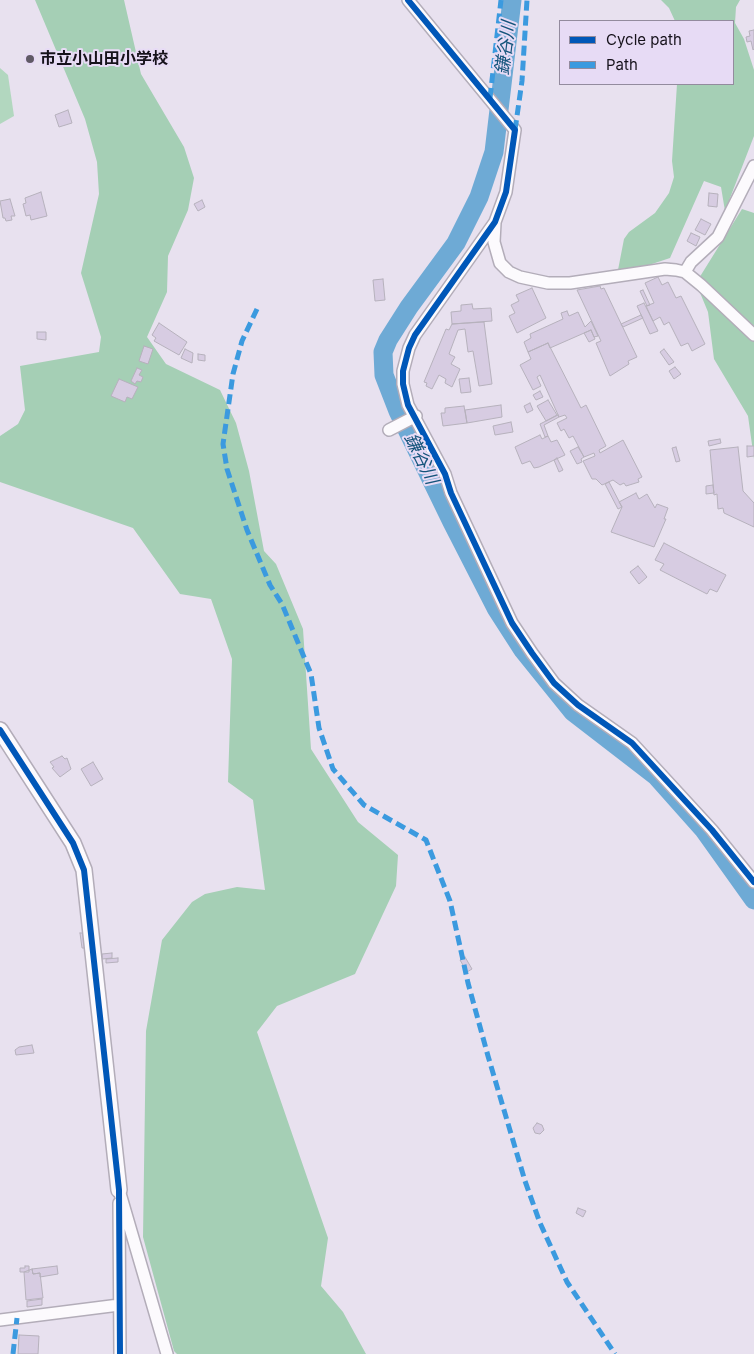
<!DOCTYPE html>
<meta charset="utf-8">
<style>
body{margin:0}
#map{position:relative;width:754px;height:1354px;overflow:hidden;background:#e8e1ef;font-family:Inter,sans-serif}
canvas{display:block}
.legend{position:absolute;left:559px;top:20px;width:175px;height:65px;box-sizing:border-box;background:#e7dbf5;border:1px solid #938b9e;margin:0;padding:6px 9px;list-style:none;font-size:15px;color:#16121b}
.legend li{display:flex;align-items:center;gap:10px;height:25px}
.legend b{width:25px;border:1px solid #938b9e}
</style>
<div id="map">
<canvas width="754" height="1354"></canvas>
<ul class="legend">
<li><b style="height:6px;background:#0057b8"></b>Cycle path</li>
<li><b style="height:6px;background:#3b9adf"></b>Path</li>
</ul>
</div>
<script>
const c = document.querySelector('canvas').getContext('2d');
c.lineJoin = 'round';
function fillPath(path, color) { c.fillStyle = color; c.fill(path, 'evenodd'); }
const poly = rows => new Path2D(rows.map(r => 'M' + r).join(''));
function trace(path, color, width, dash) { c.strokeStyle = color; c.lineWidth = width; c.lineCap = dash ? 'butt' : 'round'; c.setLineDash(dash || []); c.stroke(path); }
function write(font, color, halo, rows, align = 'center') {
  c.font = font + ' Inter,"Noto Sans JP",sans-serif'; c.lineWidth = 4; c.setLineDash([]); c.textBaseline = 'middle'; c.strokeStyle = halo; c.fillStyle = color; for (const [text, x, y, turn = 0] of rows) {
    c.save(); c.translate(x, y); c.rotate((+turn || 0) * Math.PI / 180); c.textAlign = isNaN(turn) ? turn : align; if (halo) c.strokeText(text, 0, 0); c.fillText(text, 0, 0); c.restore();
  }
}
fillPath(poly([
 [0,68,8,75,14,116,0,124]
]), '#b2d7bf');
fillPath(poly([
 [35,0,124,0,141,74,184,147,194,178,188,210,168,256,167,292,147,337,166,364,220,390,236,423,249,471,264,551,276,564,303,629,311,749,358,822,398,855,396,886,355,974,277,1006,257,1032,328,1238,321,1286,343,1312,366,1354,177,1354,174,1351,143,1237,146,1031,162,940,192,902,205,894,237,887,265,890,253,800,228,782,232,659,211,599,180,594,133,528,0,482,0,436,18,424,25,410,20,366,99,352,101,337,81,273,99,194,97,162,85,119],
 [661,0,740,0,736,7,735,23,744,39,754,70,754,136,725,211,721,187,704,181,670,258,634,270,618,270,624,239,629,232,655,213,669,193,674,177,672,161,677,84,733,84,733,21,675,21,669,8],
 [742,209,754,213,754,459,748,416,714,359,708,312,696,283]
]), '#a5cfb5');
trace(poly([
 [512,0,494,152,479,197,456,243,409,307,388,340,383,352,384,375,398,411,452,522,496,608,523,650,573,712,656,776,704,830,754,900]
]), '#6eaad5', 19);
const building = poly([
 [754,30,754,49,753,50,751,41,747,42,746,37,750,36,749,31,754,30],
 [68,110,72,123,59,127,55,115,68,110],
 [41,192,47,216,31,220,30,215,26,216,23,204,26,203,25,198,41,192],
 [709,193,718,194,717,207,708,206,709,193],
 [10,199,15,216,11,216,12,220,6,221,5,218,3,218,0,201,10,199],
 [202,200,205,207,198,211,194,204,202,200],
 [701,219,711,224,705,235,695,230,701,219],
 [691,233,700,237,696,246,687,241,691,233],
 [658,277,662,285,668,282,676,298,681,296,705,344,692,351,688,343,681,346,669,322,664,325,660,317,653,321,646,306,654,303,645,283,658,277],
 [383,279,385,300,375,301,373,280,383,279],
 [600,286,601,289,604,288,637,357,628,361,629,364,610,376,596,343,601,341,577,290,600,286],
 [532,288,546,318,517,333,509,316,515,313,511,305,519,301,516,295,532,288],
 [643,290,650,305,647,306,640,291,643,290],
 [644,303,658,331,650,334,637,306,644,303],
 [472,304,473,309,491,308,492,321,452,324,451,312,461,311,461,305,472,304],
 [567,311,569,316,578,312,585,327,591,321,598,336,594,337,591,330,550,348,548,343,528,352,524,342,531,338,530,334,563,319,561,313,567,311],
 [641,315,643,318,623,327,621,324,641,315],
 [484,322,492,384,479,386,473,351,468,352,465,329,458,330,449,354,455,357,451,364,460,369,452,387,445,383,446,379,439,375,432,389,426,386,427,383,424,382,446,329,449,330,452,324,484,322],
 [159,323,187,342,179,355,154,341,156,338,152,335,159,323],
 [591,330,595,339,589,342,584,333,591,330],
 [37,332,46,332,46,340,37,339,37,332],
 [548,343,581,408,586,405,606,446,599,450,600,453,623,440,642,477,638,479,639,482,626,486,624,483,620,485,613,480,602,485,596,479,592,479,583,461,595,456,594,453,584,457,573,436,569,438,564,429,561,431,557,423,567,418,565,415,559,417,540,375,537,377,541,386,533,390,520,365,531,359,528,352,548,343],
 [144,346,153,349,148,364,139,361,144,346],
 [185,349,193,353,192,363,181,358,185,349],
 [664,349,674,362,669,365,660,352,664,349],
 [198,354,205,355,205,361,198,360,198,354],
 [675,367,681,374,674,379,669,371,675,367],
 [137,368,142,370,139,375,143,377,141,382,137,381,135,384,131,381,137,368],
 [469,378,471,392,461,393,459,379,469,378],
 [119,379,138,387,132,399,127,397,125,402,111,396,119,379],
 [540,391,543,397,536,400,533,395,540,391],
 [548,400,557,415,546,421,537,406,548,400],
 [530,403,533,410,527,413,524,406,530,403],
 [501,405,502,417,467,423,465,410,501,405],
 [464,406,467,423,443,426,441,413,445,413,445,408,464,406],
 [558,415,559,417,544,425,548,436,545,437,540,424,558,415],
 [511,422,513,432,495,435,493,426,511,422],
 [540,435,542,439,548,436,551,442,557,440,565,455,539,467,534,468,530,461,522,464,515,447,540,435],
 [720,439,721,443,709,446,708,441,720,439],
 [747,446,754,446,754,456,747,457,747,446],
 [578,447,584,457,581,459,582,462,577,464,570,451,578,447],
 [676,447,680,461,676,462,672,448,676,447],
 [738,447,743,491,754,503,754,527,724,513,723,508,718,509,717,494,714,495,710,450,738,447],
 [557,458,563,470,559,472,554,460,557,458],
 [609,482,622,507,618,509,605,484,609,482],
 [713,485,714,493,706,494,706,486,713,485],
 [636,493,639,499,647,494,655,508,657,504,668,508,664,519,666,519,654,547,611,532,622,507,619,502,636,493],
 [664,543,726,575,717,592,710,589,707,594,660,570,664,564,655,560,664,543],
 [638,566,647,577,639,584,630,572,638,566],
 [62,756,65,759,67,758,71,769,60,777,52,768,54,767,50,762,62,756],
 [93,762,103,779,91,786,81,769,93,762],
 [80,933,84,933,85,948,82,948,80,933],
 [112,953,112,958,102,959,102,954,112,953],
 [465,957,472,969,467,972,460,960,465,957],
 [118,958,118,962,106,963,106,959,118,958],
 [32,1045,34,1053,16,1055,15,1050,19,1047,32,1045],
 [537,1123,542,1125,544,1130,540,1134,535,1133,533,1128,537,1123],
 [578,1208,586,1211,583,1217,576,1213,578,1208],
 [25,1266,29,1266,29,1272,20,1272,20,1268,25,1268,25,1266],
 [57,1266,58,1274,40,1277,40,1273,33,1274,32,1269,57,1266],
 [32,1269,33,1274,40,1273,43,1298,26,1300,24,1272,32,1269],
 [42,1299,42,1305,27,1307,27,1301,42,1299],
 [19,1335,39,1336,38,1354,18,1354,19,1335]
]);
fillPath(building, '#d7cce2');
trace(building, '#b6b1bc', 1);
const street = poly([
 [408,0,515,130,506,192,495,222,415,335,409,348,403,371,403,384,408,405,445,474,451,493,512,623,532,653,554,683,578,705,632,743,712,830,754,882],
 [495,223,494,242,500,263,509,272,520,277,548,283,570,283,665,269,676,270,685,272,701,285,754,335],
 [685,272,691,262,718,237,754,166],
 [389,430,416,416],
 [119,1190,167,1354],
 [119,1203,120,1354],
 [0,1320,119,1305]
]);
const secondary = poly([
 [0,730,73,843,84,870,119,1190]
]);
trace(street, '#b3adb9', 14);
trace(secondary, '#b3adb9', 18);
trace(street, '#fcfafd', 11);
trace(secondary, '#fcfafd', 15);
trace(poly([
 [490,98,501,0],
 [515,130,522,81,527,0],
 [257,309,242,341,233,374,223,444,227,469,247,530,270,585,282,604,311,674,319,728,333,769,364,805,426,840,450,901,468,983,488,1056,525,1181,540,1223,567,1282,615,1354],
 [13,1354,17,1318]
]), '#3b9adf', 5, [10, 5]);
trace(poly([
 [408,0,515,130,506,192,495,222,415,335,409,348,403,371,403,384,408,405,445,474,451,493,512,623,532,653,554,683,578,705,632,743,712,830,754,882],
 [0,730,73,843,84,870,119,1190,120,1354]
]), '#0057b8', 6);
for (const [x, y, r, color] of [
 [30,59,5,"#605a65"]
]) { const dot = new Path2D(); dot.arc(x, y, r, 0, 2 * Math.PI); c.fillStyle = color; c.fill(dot); trace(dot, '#e7dbf5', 2); }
write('bold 16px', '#16121b', '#e7dbf5', [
 ["市立小山田小学校",40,59]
], 'left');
write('italic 18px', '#14547b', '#e7dbf5', [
 ["鎌谷川",506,48,-83],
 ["鎌谷川",421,459,64]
]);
</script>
